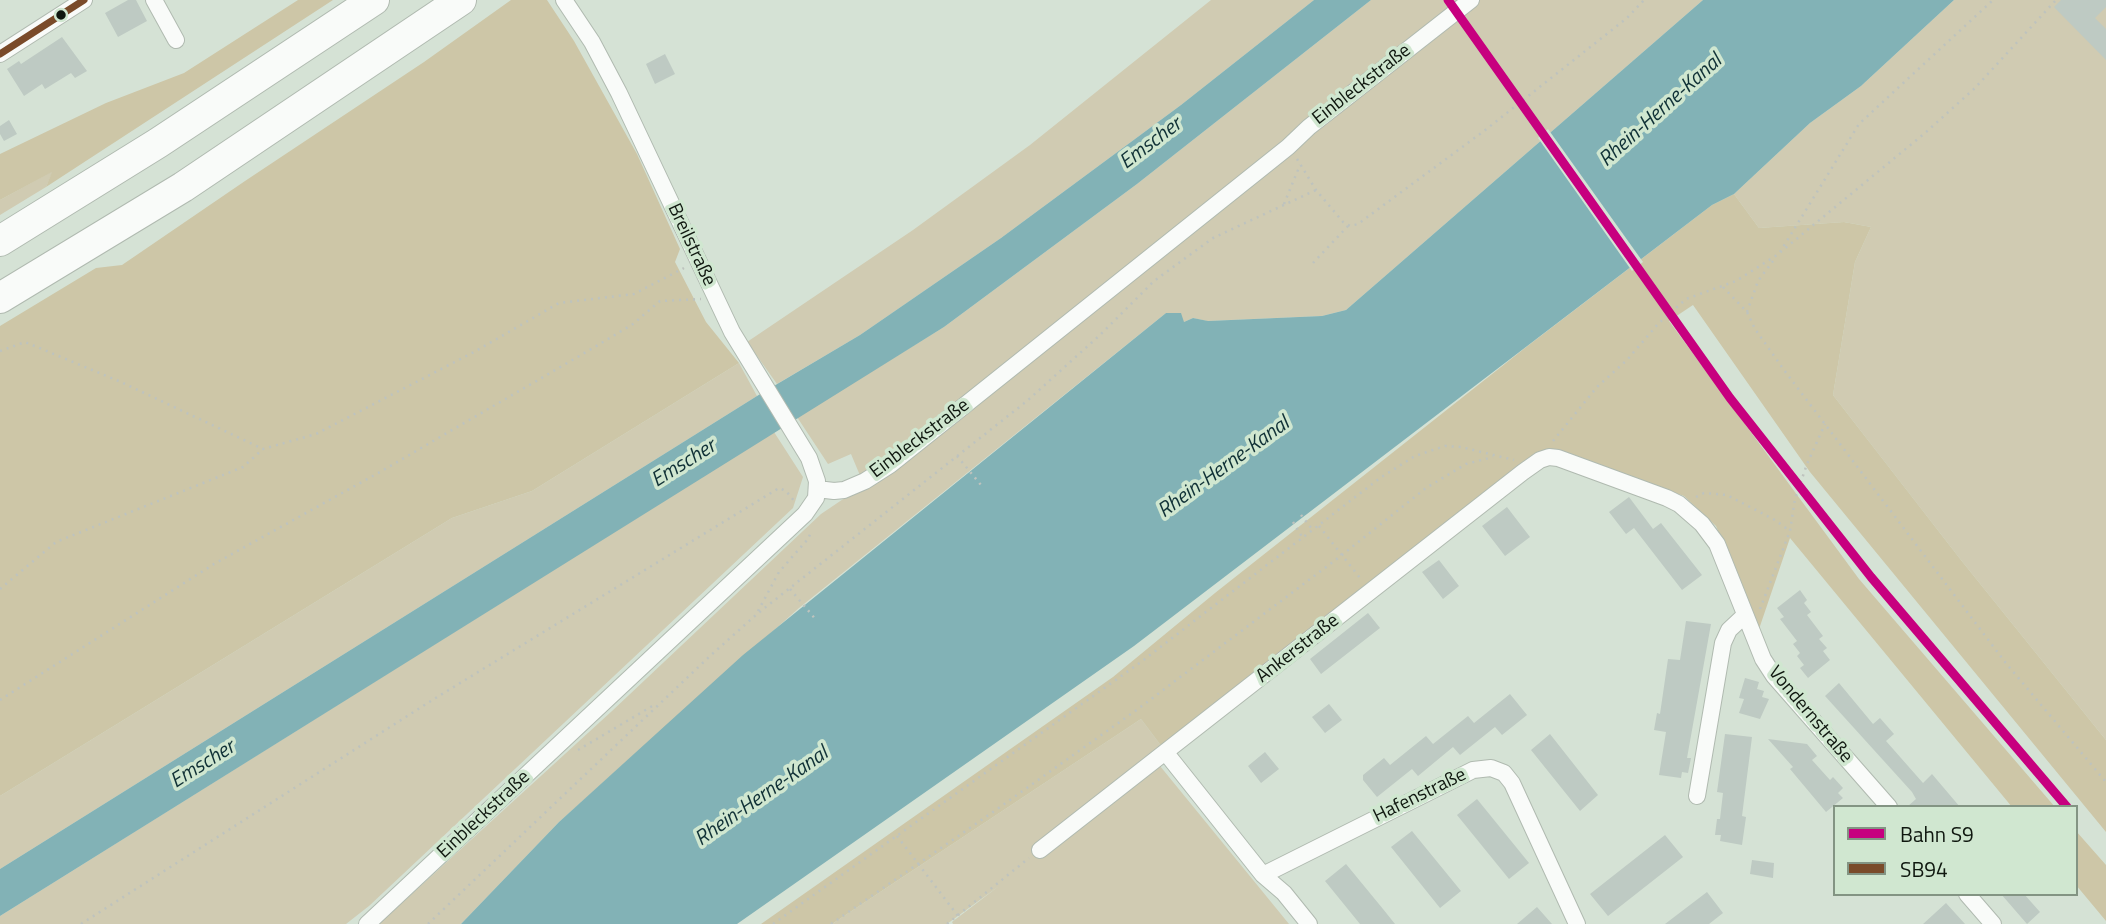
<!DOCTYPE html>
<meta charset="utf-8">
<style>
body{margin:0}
#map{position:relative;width:2106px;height:924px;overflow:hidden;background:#d5e2d5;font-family:"Titillium Web",sans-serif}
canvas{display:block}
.legend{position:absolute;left:1833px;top:805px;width:245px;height:91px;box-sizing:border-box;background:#d0e7d0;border:2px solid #839483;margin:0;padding:9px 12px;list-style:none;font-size:21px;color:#0f170f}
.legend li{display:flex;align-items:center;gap:14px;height:35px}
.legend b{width:35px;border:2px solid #839483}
</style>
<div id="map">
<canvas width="2106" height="924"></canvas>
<ul class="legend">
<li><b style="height:9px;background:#c7007f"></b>Bahn S9</li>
<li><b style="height:9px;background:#7a4b2a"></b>SB94</li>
</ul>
</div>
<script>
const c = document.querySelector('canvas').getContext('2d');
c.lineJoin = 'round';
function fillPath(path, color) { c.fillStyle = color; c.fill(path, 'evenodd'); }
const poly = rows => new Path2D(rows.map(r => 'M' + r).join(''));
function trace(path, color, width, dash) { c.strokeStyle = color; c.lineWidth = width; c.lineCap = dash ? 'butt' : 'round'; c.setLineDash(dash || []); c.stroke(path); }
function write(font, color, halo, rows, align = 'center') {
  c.font = font + ' "Titillium Web",sans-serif'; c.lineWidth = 7; c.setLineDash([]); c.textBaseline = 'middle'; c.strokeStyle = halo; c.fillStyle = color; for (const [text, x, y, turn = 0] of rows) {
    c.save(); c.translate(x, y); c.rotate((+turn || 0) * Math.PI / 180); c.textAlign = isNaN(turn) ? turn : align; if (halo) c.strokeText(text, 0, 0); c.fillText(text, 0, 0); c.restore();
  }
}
fillPath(poly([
 [1211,0,1314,0,1181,105,1001,238,860,335,777,384,747,342,913,230,1030,145],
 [1371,0,1703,0,1346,310,1322,316,1207,321,1193,318,1184,322,1166,313,799,608,559,822,461,924,379,924,612,711,821,514,864,485,851,454,828,464,797,417,944,327,1137,184],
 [1954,0,2106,0,2106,740,1961,560,1833,395,1855,262,1871,227,1844,222,1759,228,1734,194,1810,123,1861,86],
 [53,171,46,187,0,215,0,200],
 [739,363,757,396,0,869,0,796,452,518,532,491],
 [774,432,803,477,793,508,369,906,346,924,0,924,0,916],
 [1141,719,1162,747,1160,766,1289,924,953,924,952,922,999,886,947,924,832,924]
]), '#d0cbb2');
fillPath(poly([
 [298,0,333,0,46,187,52,172,0,200,0,154,106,103,184,73],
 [511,0,547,0,574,41,637,154,680,249,675,262,706,322,739,363,532,491,452,518,0,796,0,326,96,268,122,265,245,181,424,62],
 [1734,194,1759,228,1844,222,1871,227,1855,262,1833,395,1961,560,2106,740,2106,832,1810,472,1693,305,1669,321,1859,579,2055,807,2012,807,1790,538,1759,629,1716,526,1684,496,1561,452,1162,747,1141,719,832,924,761,924,1113,677,1215,593,1525,348,1712,205],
 [2076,831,2106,865,2106,921,2076,885]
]), '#cdc6a7');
fillPath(poly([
 [1314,0,1371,0,1137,184,944,327,0,916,0,869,757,396,860,335,1001,238,1181,105],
 [1703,0,1954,0,1861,86,1810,123,1734,194,1712,205,1134,646,737,924,461,924,559,822,743,655,1166,313,1181,313,1184,322,1193,318,1208,321,1322,316,1346,310]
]), '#82b2b6');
fillPath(poly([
 [1548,129,1643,262,1632,271,1538,138]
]), '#d5e2d5');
fillPath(poly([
 [128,0,136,0,147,21,118,37,105,13],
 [2061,0,2106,0,2106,7,2095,18,2106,29,2106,60,2054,7],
 [62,37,87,71,75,78,71,73,45,89,42,84,24,96,7,69,19,61,21,64],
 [665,54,675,74,655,84,646,64],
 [9,120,17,134,4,141,0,134,0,126],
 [1629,497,1653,529,1661,523,1702,575,1682,590,1634,528,1626,534,1609,512],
 [1507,507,1530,537,1505,556,1482,526],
 [1439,560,1459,586,1443,599,1422,572],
 [1800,590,1807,600,1804,603,1811,612,1807,615,1823,636,1819,639,1827,648,1823,651,1830,660,1808,678,1800,668,1804,665,1797,656,1800,653,1793,644,1797,641,1780,619,1784,617,1777,608],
 [1368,613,1380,628,1321,674,1310,659],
 [1686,621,1711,624,1687,758,1691,758,1688,773,1682,772,1681,778,1659,775,1666,732,1654,730,1657,713,1660,714,1668,659,1680,660],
 [1745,678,1759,682,1757,689,1764,691,1762,697,1769,699,1760,719,1739,713,1744,699,1739,698],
 [1839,683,1873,724,1880,718,1894,734,1886,741,1923,783,1932,774,1960,807,1907,807,1916,799,1912,792,1825,696],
 [1510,694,1527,715,1502,735,1495,727,1460,755,1453,747,1418,776,1412,769,1377,797,1363,780,1363,775,1384,758,1390,765,1426,736,1433,744,1468,716,1474,723],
 [1329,704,1342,720,1325,733,1312,717],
 [1550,734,1598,795,1580,811,1531,750],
 [1725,734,1752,737,1742,816,1746,817,1742,845,1720,841,1721,835,1715,835,1717,819,1720,819,1723,793,1717,792],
 [1768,739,1807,744,1817,756,1812,760,1830,780,1833,777,1843,788,1838,793,1843,798,1826,812,1790,769,1793,767],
 [1265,752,1279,769,1261,783,1248,766],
 [1477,799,1529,863,1509,879,1457,815],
 [1412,831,1461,891,1440,908,1391,847],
 [1665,835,1683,857,1608,916,1590,894],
 [1752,860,1774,863,1773,878,1750,874],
 [1346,864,1383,909,1395,924,1360,924,1325,881],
 [1707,892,1723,913,1709,924,1665,924],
 [2001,894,2024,894,2040,912,2027,924],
 [1946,903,1965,924,1923,924],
 [1537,907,1552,924,1517,924]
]), '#becac3');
const street = poly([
 [154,0,176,40],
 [0,54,84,0],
 [817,489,834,491,844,490,865,481,890,465,1288,147,1309,127,1471,0],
 [1166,753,1263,875,1284,893,1309,924],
 [1697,796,1723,643,1729,630,1745,615],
 [1040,850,1523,472,1540,460,1549,457,1558,458,1667,498,1679,504,1702,524,1717,544,1763,659,1774,676,1889,807],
 [1263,875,1473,770,1491,768,1504,773,1512,783,1577,924],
 [1967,894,1993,924],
 [367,924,805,514,816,498,817,481,809,458,732,332,619,93,592,42,564,0]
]);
const highway = poly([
 [0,241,158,143,374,0],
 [0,298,183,187,461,0]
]);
trace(street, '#b0bab0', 18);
trace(highway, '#b0bab0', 32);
trace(poly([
 [1297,159,1316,190,1343,222,1350,226,1358,224,1484,131,1627,18,1644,0],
 [1284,204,1300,165],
 [1780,252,1859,124,1993,0],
 [1313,263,1348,226],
 [1723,287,1747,312,1755,329,1784,370,2005,662,2106,782],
 [1747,312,1758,281,1776,257],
 [0,351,25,342,121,382,263,449,316,434,474,352,559,303,634,294,684,268],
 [1553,441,1597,387,1627,360,1658,324,1686,299,1736,281,1777,255,1925,133,1975,88,2056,0],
 [957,456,981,485],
 [1696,497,1704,493,1727,495,1775,520,1790,531],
 [1301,515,1312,529],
 [1293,522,1302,537],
 [1319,526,1360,578],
 [0,589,56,542,243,467,263,449],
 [790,589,817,621],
 [1760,609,1790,531,1795,499,1807,464,1825,424],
 [758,611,779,572,808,539,812,530],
 [0,700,214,564,380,472,593,348,633,324,660,301,701,299],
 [578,750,654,705],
 [897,836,958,916],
 [81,924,434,699,779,488,786,491,795,502],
 [428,924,710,656,757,614,1027,401,1100,335,1154,281,1213,238,1316,190],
 [773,924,1141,662,1380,478,1415,456,1445,446,1461,447,1514,460],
 [831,924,993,812,1138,709,1342,555,1426,488,1466,464,1493,457],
 [947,924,1029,858]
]), '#bec3be', 2.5, [2, 5]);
trace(street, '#f9fbf9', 16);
trace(highway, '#f9fbf9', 30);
trace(poly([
 [0,54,84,0]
]), '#7a4b2a', 7);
trace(poly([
 [1448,0,1730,398,1871,577,2067,807]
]), '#c7007f', 9);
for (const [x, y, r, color] of [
 [61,15,6,"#0f170f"]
]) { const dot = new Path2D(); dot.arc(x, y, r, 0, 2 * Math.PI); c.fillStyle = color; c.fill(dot); trace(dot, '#d0e7d0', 2.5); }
write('19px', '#0f170f', '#d0e7d0', [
 ["Einbleckstraße",1362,85,-38],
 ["Breilstraße",691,245,65],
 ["Einbleckstraße",920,439,-37],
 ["Ankerstraße",1298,649,-38],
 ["Vondernstraße",1810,715,50],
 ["Hafenstraße",1420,796,-26],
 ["Einbleckstraße",484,815,-43]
]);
write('italic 21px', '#103136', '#d0e7d0', [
 ["Rhein-Herne-Kanal",1661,111,-42],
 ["Emscher",1151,144,-37],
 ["Emscher",684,464,-32],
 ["Rhein-Herne-Kanal",1224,468,-36],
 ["Emscher",203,765,-32],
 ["Rhein-Herne-Kanal",762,797,-35]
]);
</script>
